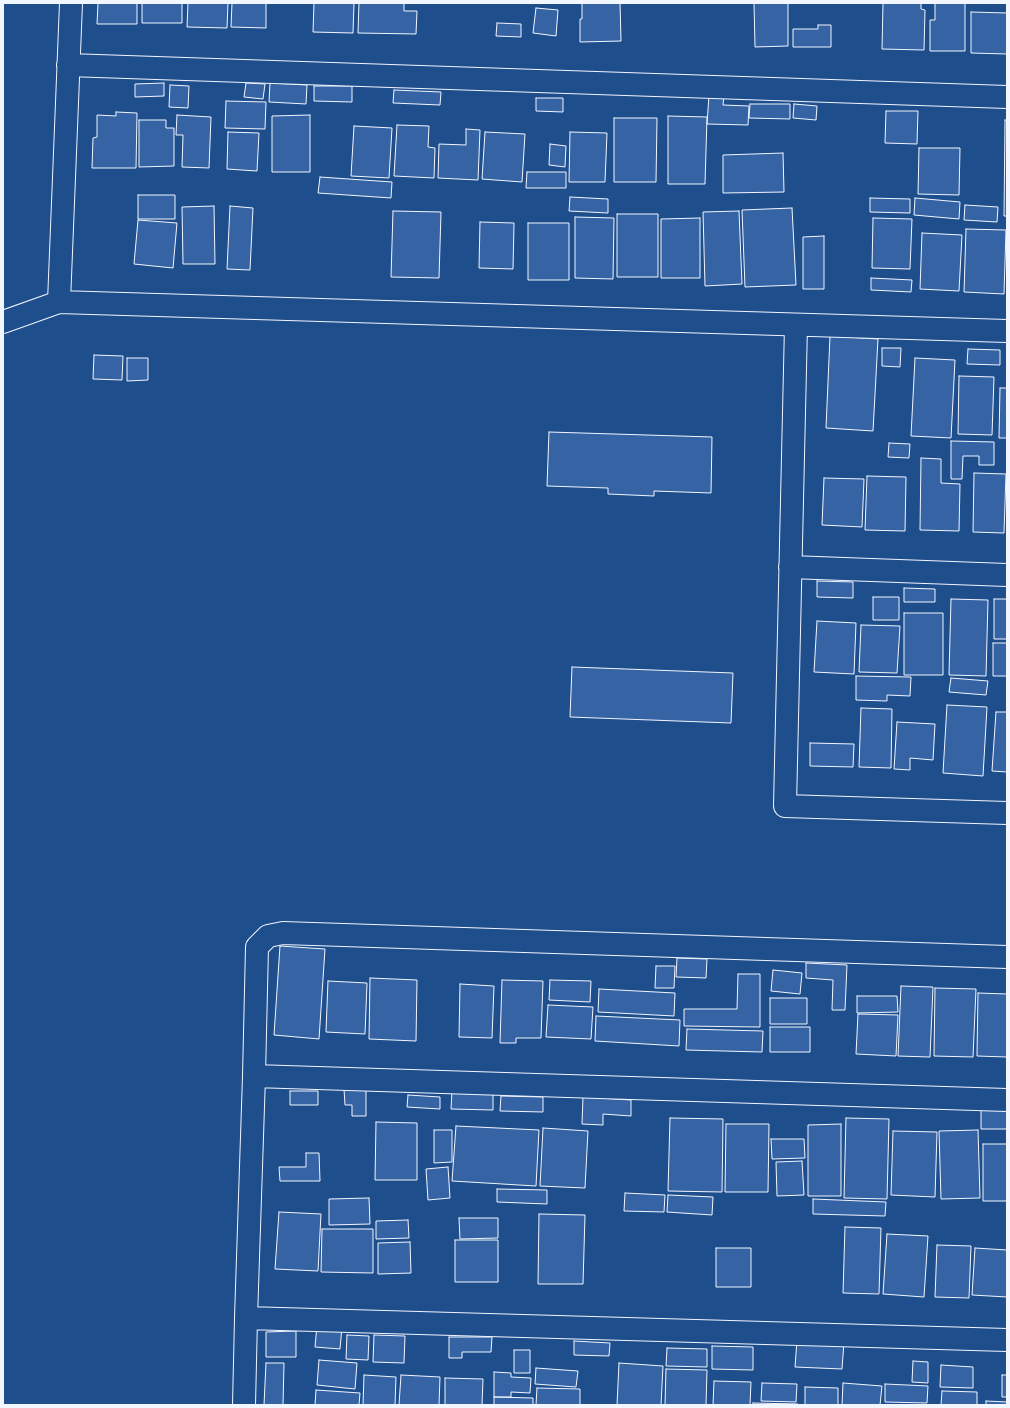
<!DOCTYPE html>
<style>
body{margin:0}
#map{position:relative;width:1010px;height:1408px;overflow:hidden;background:#1f4e8c;font-family:"Exo 2",sans-serif}
canvas{display:block}
.frame{position:absolute;inset:0;border:4px solid #f2f6ff;pointer-events:none}
</style>
<div id="map">
<canvas width="1010" height="1408"></canvas>
<div class="frame"></div>
</div>
<script>
const c = document.querySelector('canvas').getContext('2d');
c.lineJoin = 'round';
function fillPath(path, color) { c.fillStyle = color; c.fill(path, 'evenodd'); }
const poly = rows => new Path2D(rows.map(r => 'M' + r).join(''));
function trace(path, color, width, dash) { c.strokeStyle = color; c.lineWidth = width; c.lineCap = dash ? 'butt' : 'round'; c.setLineDash(dash || []); c.stroke(path); }
const building = poly([
 [98,3,137,3,137,24,97,24,98,3],
 [142,3,182,3,182,23,142,23,142,3],
 [188,3,228,3,227,28,187,27,188,3],
 [232,3,266,3,266,28,231,27,232,3],
 [314,3,354,3,353,33,313,32,314,3],
 [359,3,404,3,404,11,417,11,416,34,358,33,359,3],
 [582,3,620,3,621,41,580,42,580,19,582,19,582,3],
 [754,3,788,3,788,46,755,47,754,3],
 [883,3,921,3,921,9,925,10,924,50,882,49,883,3],
 [935,3,965,3,965,51,930,51,930,20,935,20,935,3],
 [536,8,558,10,556,36,533,33,536,8],
 [971,12,1007,13,1007,54,971,53,971,12],
 [497,23,521,24,521,37,496,36,497,23],
 [818,25,831,25,831,47,793,47,793,29,818,29,818,25],
 [164,83,164,96,135,97,135,84,164,83],
 [246,83,265,84,263,99,244,97,246,83],
 [270,83,307,85,306,104,269,102,270,83],
 [170,85,189,86,188,108,169,107,170,85],
 [314,86,352,86,352,102,314,101,314,86],
 [394,90,441,92,440,105,393,103,394,90],
 [709,95,724,95,723,105,749,106,748,125,707,124,709,95],
 [536,98,563,98,563,112,536,111,536,98],
 [226,101,266,102,265,129,225,128,226,101],
 [750,104,790,104,790,119,749,118,750,104],
 [794,104,817,106,816,120,793,118,794,104],
 [886,111,918,111,917,144,885,143,886,111],
 [116,112,137,113,136,168,92,168,93,138,97,137,97,115,116,116,116,112],
 [177,115,211,117,209,168,182,167,183,135,176,135,177,115],
 [310,115,310,172,272,172,272,116,310,115],
 [668,116,707,117,705,184,668,184,668,116],
 [614,118,657,118,656,182,614,182,614,118],
 [139,120,166,120,166,128,174,128,174,166,139,167,139,120],
 [1005,120,1007,120,1007,216,1004,216,1005,120],
 [397,125,429,126,428,147,435,148,434,178,394,176,397,125],
 [354,126,392,128,389,178,351,176,354,126],
 [466,129,480,130,478,180,438,178,439,144,466,145,466,129],
 [228,132,259,133,257,171,227,169,228,132],
 [485,132,525,134,522,182,482,179,485,132],
 [570,132,607,133,605,182,569,182,570,132],
 [550,144,566,146,565,167,549,165,550,144],
 [919,148,960,148,959,195,918,194,919,148],
 [783,153,784,192,723,193,723,155,783,153],
 [527,172,566,172,566,188,526,188,527,172],
 [320,177,392,182,391,198,318,193,320,177],
 [138,195,175,195,175,219,138,219,138,195],
 [570,197,608,199,608,213,569,211,570,197],
 [870,198,910,199,910,213,870,212,870,198],
 [915,198,960,202,959,219,914,215,915,198],
 [965,205,998,207,997,222,964,220,965,205],
 [214,206,215,264,183,264,182,207,214,206],
 [230,206,253,208,250,270,227,269,230,206],
 [792,208,796,285,745,287,742,210,792,208],
 [393,211,441,212,439,278,391,277,393,211],
 [739,211,742,284,705,286,703,212,739,211],
 [617,214,658,214,658,277,617,277,617,214],
 [575,217,614,218,613,279,575,278,575,217],
 [700,218,700,278,661,278,661,219,700,218],
 [873,218,912,219,910,269,872,268,873,218],
 [138,220,177,223,173,268,134,264,138,220],
 [480,222,514,223,513,269,479,268,480,222],
 [528,223,569,223,569,280,528,280,528,223],
 [966,229,1006,230,1004,294,964,292,966,229],
 [922,233,962,235,959,291,920,289,922,233],
 [824,236,824,289,803,289,803,237,824,236],
 [871,278,912,280,911,292,871,290,871,278],
 [830,336,878,339,873,431,826,428,830,336],
 [882,348,901,348,900,367,882,366,882,348],
 [968,349,1000,350,1000,365,967,364,968,349],
 [94,355,123,356,122,380,93,379,94,355],
 [127,358,148,358,148,380,127,381,127,358],
 [915,358,955,360,951,438,911,436,915,358],
 [959,376,994,377,992,435,958,434,959,376],
 [1000,388,1007,388,1007,438,999,438,1000,388],
 [549,432,712,437,711,493,654,491,654,496,608,494,608,488,547,486,549,432],
 [951,441,994,442,994,465,979,465,979,456,963,456,962,479,951,479,951,441],
 [889,443,910,444,909,458,888,457,889,443],
 [921,458,941,459,941,483,960,484,959,531,920,530,921,458],
 [974,473,1006,474,1004,533,973,532,974,473],
 [867,476,906,477,905,531,865,530,867,476],
 [824,478,864,479,862,527,822,525,824,478],
 [817,581,853,582,853,598,817,597,817,581],
 [904,588,935,589,935,602,904,602,904,588],
 [873,597,899,597,899,620,873,620,873,597],
 [951,599,988,600,986,676,949,675,951,599],
 [994,599,1007,599,1007,639,994,639,994,599],
 [904,613,943,613,943,675,904,675,904,613],
 [817,621,856,623,854,674,814,672,817,621],
 [861,625,900,626,897,673,859,672,861,625],
 [993,643,1007,643,1007,676,993,676,993,643],
 [572,667,733,673,731,723,570,717,572,667],
 [856,676,911,677,910,696,887,695,887,701,856,700,856,676],
 [951,678,988,681,986,695,949,692,951,678],
 [947,705,987,707,983,776,943,773,947,705],
 [861,708,892,709,891,768,859,767,861,708],
 [996,712,1007,712,1007,772,992,771,996,712],
 [897,722,935,724,933,760,910,758,910,770,894,769,897,722],
 [810,743,854,744,853,767,810,766,810,743],
 [280,946,325,949,319,1039,274,1035,280,946],
 [677,958,707,959,706,978,676,977,677,958],
 [806,963,847,965,845,1010,832,1010,833,980,806,978,806,963],
 [656,966,675,966,674,988,655,988,656,966],
 [773,970,802,973,800,994,771,991,773,970],
 [738,974,760,974,760,1027,684,1026,684,1009,737,1009,738,974],
 [370,978,417,980,416,1041,369,1039,370,978],
 [502,980,543,981,541,1038,516,1038,516,1043,500,1043,502,980],
 [550,980,591,981,590,1002,549,1000,550,980],
 [328,981,367,983,365,1034,326,1032,328,981],
 [460,984,494,986,492,1038,459,1037,460,984],
 [901,986,933,987,930,1057,898,1056,901,986],
 [935,988,976,989,973,1057,934,1056,935,988],
 [599,989,675,993,674,1016,598,1012,599,989],
 [978,993,1007,994,1007,1057,977,1056,978,993],
 [857,996,897,996,898,1012,857,1013,857,996],
 [770,998,807,998,807,1024,770,1024,770,998],
 [548,1005,593,1007,591,1039,546,1037,548,1005],
 [858,1014,898,1015,896,1056,856,1054,858,1014],
 [596,1016,680,1020,679,1046,595,1041,596,1016],
 [770,1027,810,1027,810,1052,770,1052,770,1027],
 [687,1029,763,1031,762,1052,686,1050,687,1029],
 [344,1089,366,1089,366,1116,352,1116,352,1105,345,1105,344,1089],
 [290,1091,318,1091,318,1105,290,1105,290,1091],
 [452,1091,493,1092,493,1110,451,1109,452,1091],
 [408,1095,440,1097,440,1109,407,1107,408,1095],
 [501,1096,543,1097,543,1112,500,1111,501,1096],
 [583,1097,631,1100,631,1116,603,1114,603,1125,582,1124,583,1097],
 [981,1110,1007,1110,1007,1129,981,1129,981,1110],
 [670,1118,723,1119,722,1192,668,1191,670,1118],
 [846,1118,889,1119,887,1199,844,1198,846,1118],
 [376,1122,417,1123,417,1180,375,1180,376,1122],
 [726,1124,769,1124,768,1192,725,1192,726,1124],
 [841,1124,841,1196,808,1196,808,1125,841,1124],
 [456,1126,539,1130,536,1186,452,1181,456,1126],
 [543,1128,588,1131,585,1188,540,1186,543,1128],
 [434,1130,452,1130,452,1162,434,1163,434,1130],
 [978,1130,980,1198,941,1199,939,1131,978,1130],
 [893,1131,937,1132,935,1197,891,1195,893,1131],
 [771,1139,804,1139,805,1158,772,1159,771,1139],
 [983,1144,1007,1144,1007,1201,983,1201,983,1144],
 [306,1153,319,1153,320,1181,280,1181,279,1167,306,1167,306,1153],
 [802,1161,804,1195,777,1196,776,1162,802,1161],
 [448,1167,450,1198,428,1200,426,1169,448,1167],
 [497,1189,547,1190,547,1204,497,1202,497,1189],
 [625,1193,665,1195,664,1212,624,1211,625,1193],
 [668,1195,713,1197,712,1215,667,1212,668,1195],
 [369,1198,370,1224,329,1225,329,1199,369,1198],
 [813,1199,886,1202,885,1216,813,1214,813,1199],
 [279,1212,321,1214,318,1271,275,1269,279,1212],
 [539,1214,585,1215,583,1284,538,1284,539,1214],
 [459,1218,498,1218,498,1238,460,1239,459,1218],
 [408,1220,409,1238,376,1239,376,1221,408,1220],
 [845,1227,881,1228,879,1294,843,1293,845,1227],
 [322,1229,373,1229,373,1273,321,1272,322,1229],
 [887,1234,928,1236,924,1297,883,1294,887,1234],
 [455,1240,498,1240,498,1282,455,1282,455,1240],
 [410,1242,411,1273,378,1274,378,1243,410,1242],
 [937,1245,971,1246,969,1298,935,1297,937,1245],
 [716,1248,751,1248,751,1287,716,1287,716,1248],
 [975,1248,1007,1250,1007,1297,972,1295,975,1248],
 [317,1325,342,1327,340,1349,315,1347,317,1325],
 [296,1331,296,1357,266,1357,266,1332,296,1331],
 [347,1335,369,1336,368,1360,346,1359,347,1335],
 [374,1335,405,1336,404,1363,373,1362,374,1335],
 [449,1337,492,1337,491,1352,462,1352,462,1358,449,1358,449,1337],
 [797,1340,844,1342,842,1369,795,1367,797,1340],
 [574,1341,610,1343,609,1356,574,1355,574,1341],
 [712,1346,753,1347,753,1370,712,1369,712,1346],
 [667,1348,707,1349,707,1367,666,1366,667,1348],
 [514,1350,530,1350,530,1373,514,1373,514,1350],
 [319,1360,357,1363,355,1389,317,1385,319,1360],
 [913,1361,928,1362,928,1383,912,1382,913,1361],
 [266,1363,284,1363,283,1405,264,1405,266,1363],
 [619,1363,663,1366,661,1405,617,1405,619,1363],
 [941,1365,973,1367,973,1388,940,1387,941,1365],
 [536,1368,578,1371,576,1387,535,1384,536,1368],
 [666,1369,707,1370,706,1405,665,1405,666,1369],
 [494,1372,511,1373,511,1377,531,1378,530,1393,511,1392,511,1397,494,1397,494,1372],
 [364,1375,396,1377,395,1405,363,1405,364,1375],
 [401,1375,440,1377,439,1405,399,1405,401,1375],
 [1002,1375,1007,1375,1007,1397,1002,1397,1002,1375],
 [445,1378,483,1379,482,1405,445,1405,445,1378],
 [714,1381,751,1382,750,1405,713,1405,714,1381],
 [762,1383,797,1384,796,1402,761,1401,762,1383],
 [843,1383,882,1386,880,1405,842,1405,843,1383],
 [885,1384,928,1386,927,1403,885,1402,885,1384],
 [805,1387,838,1388,838,1405,805,1405,805,1387],
 [537,1388,580,1389,580,1405,536,1405,537,1388],
 [316,1390,360,1393,359,1405,315,1405,316,1390],
 [942,1391,977,1392,977,1405,941,1405,942,1391],
 [494,1397,533,1398,533,1405,494,1405,494,1397],
 [986,1401,1007,1402,1007,1405,986,1405,986,1401],
 [753,1403,798,1404,798,1405,753,1405,753,1403]
]);
fillPath(building, '#3563a3');
trace(building, '#f2f6ff', 1);
const minor = poly([
 [68,65,1007,97],
 [59,302,71,3],
 [3,322,59,302,1007,331],
 [796,325,785,806,1007,813],
 [790,567,1007,575],
 [254,1076,1007,1100],
 [246,1318,1007,1340],
 [244,1405,246,1318,254,1076,257,947,268,936,283,933,1007,957]
]);
trace(minor, '#f2f6ff', 24);
trace(minor, '#1f4e8c', 22);
</script>
